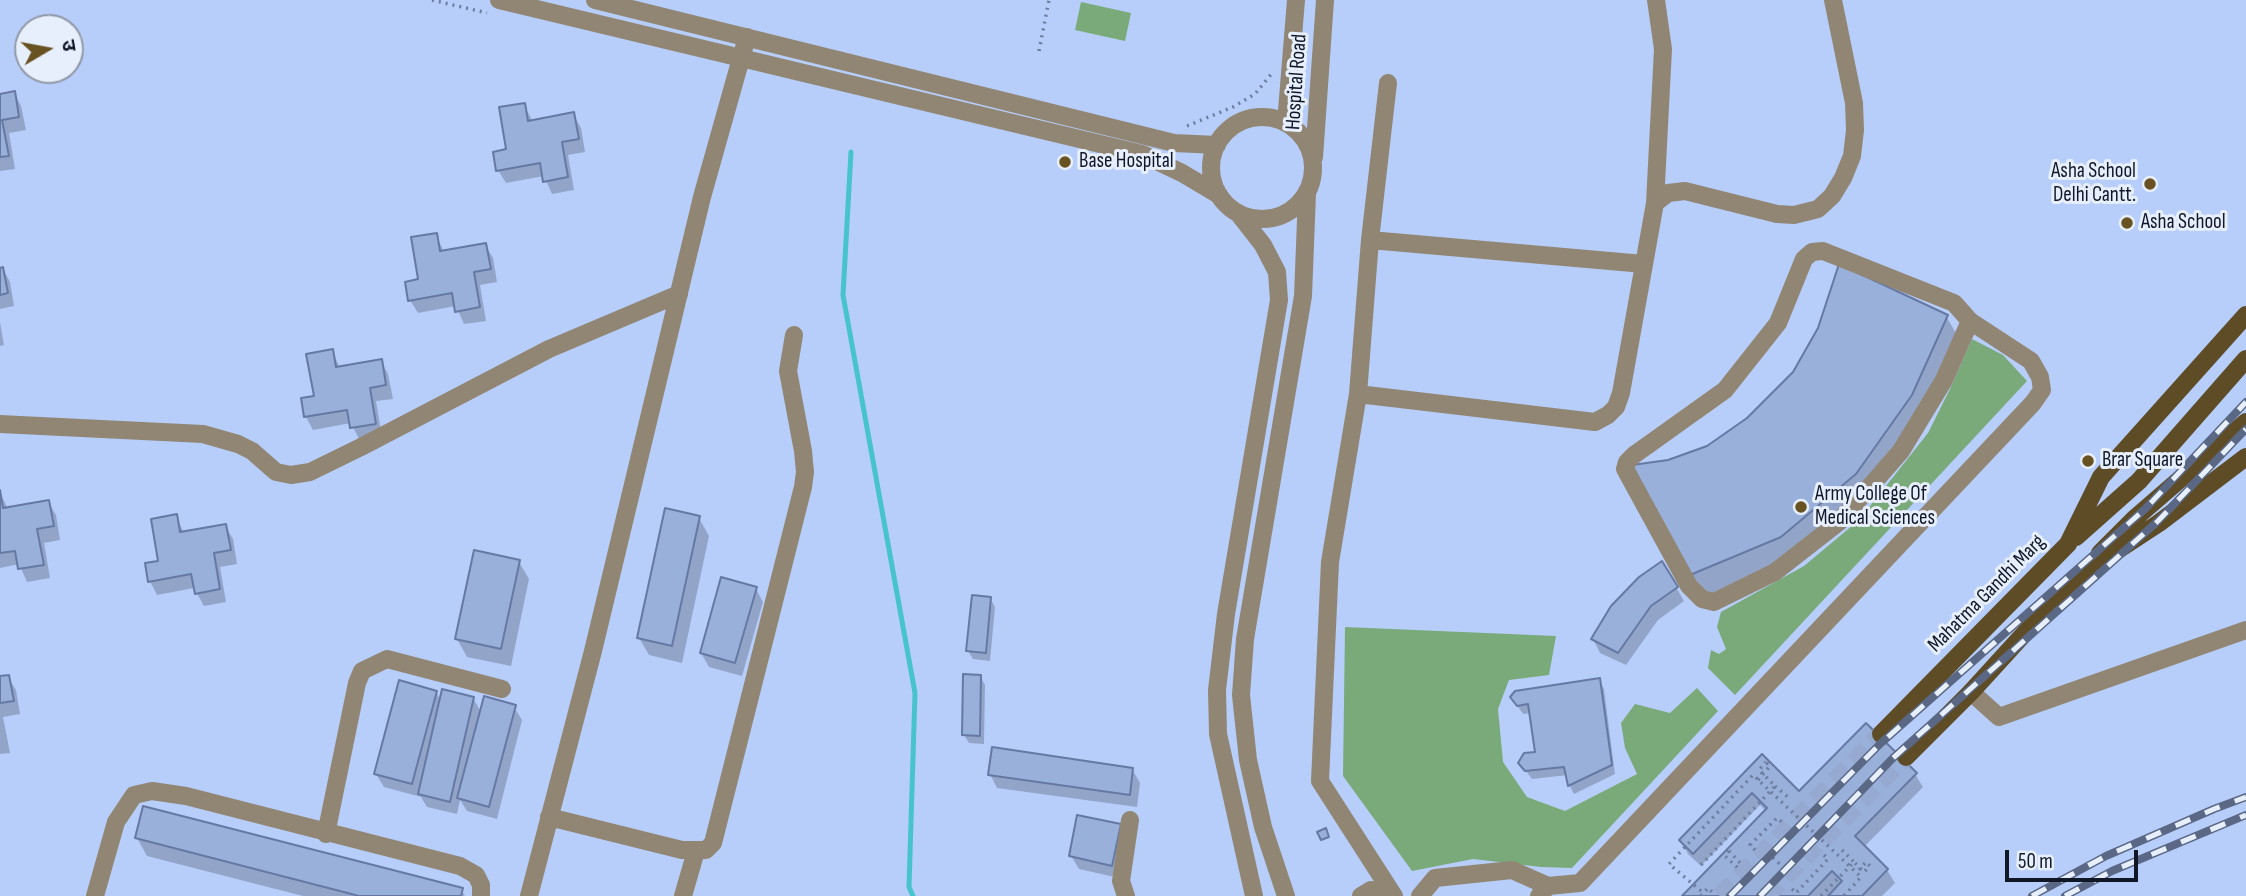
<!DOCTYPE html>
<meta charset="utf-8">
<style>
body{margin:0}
#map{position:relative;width:2246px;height:896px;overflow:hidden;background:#b7cefb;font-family:"Sofia Sans Condensed","Noto Sans Devanagari",sans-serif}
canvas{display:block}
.north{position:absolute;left:14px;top:14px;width:70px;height:70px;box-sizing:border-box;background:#e7effd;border:2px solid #9199a7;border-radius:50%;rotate:80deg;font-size:19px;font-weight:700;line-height:28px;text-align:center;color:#101727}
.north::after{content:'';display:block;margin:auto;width:24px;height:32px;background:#695222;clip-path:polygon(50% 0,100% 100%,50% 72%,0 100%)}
.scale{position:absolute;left:2005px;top:850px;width:133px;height:32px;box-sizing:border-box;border:4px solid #101727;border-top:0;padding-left:9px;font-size:21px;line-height:24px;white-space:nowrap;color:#101727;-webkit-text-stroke:5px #e7effd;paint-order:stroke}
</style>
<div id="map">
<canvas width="2246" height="896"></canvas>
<div class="north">उ</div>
<div class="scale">50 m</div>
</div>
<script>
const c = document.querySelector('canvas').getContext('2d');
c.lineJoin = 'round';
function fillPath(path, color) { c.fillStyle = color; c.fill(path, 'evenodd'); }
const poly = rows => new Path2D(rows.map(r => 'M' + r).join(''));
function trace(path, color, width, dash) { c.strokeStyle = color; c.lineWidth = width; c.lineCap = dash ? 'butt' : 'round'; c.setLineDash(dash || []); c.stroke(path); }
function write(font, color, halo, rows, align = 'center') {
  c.font = font + ' "Sofia Sans Condensed",sans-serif'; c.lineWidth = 6; c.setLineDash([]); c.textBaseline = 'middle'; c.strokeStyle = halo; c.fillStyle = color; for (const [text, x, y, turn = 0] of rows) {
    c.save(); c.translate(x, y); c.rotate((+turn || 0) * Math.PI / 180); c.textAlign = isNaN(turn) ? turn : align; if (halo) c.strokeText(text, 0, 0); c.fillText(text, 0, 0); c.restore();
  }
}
fillPath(poly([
 [1081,2,1131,13,1125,41,1075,30],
 [1972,339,2003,355,2027,381,1735,695,1708,668,1711,650,1719,654,1726,649,1717,627,1721,612,1804,566,1859,520,1928,433,1950,389],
 [1345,627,1556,636,1549,675,1509,680,1498,709,1503,762,1527,797,1565,811,1637,774,1625,748,1621,723,1635,704,1670,713,1697,688,1718,711,1572,868,1541,867,1473,859,1412,871,1343,776]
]), '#7aaa79');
fillPath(poly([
 [14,93,21,106,26,130,9,133,15,169,0,171,0,95],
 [524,105,533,122,573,114,581,128,585,152,568,155,574,190,552,194,544,176,506,183,498,170,508,151],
 [436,235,444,252,485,245,493,258,497,282,480,285,486,321,464,324,456,306,418,313,410,300,420,281],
 [0,269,3,269,10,282,14,306,0,309],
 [1946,316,1961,342,1926,421,1871,500,1795,563,1707,599,1692,574,1668,462,1708,447,1748,419,1794,373],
 [0,322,4,345,0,346],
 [332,351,340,368,381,361,388,374,393,399,376,401,382,437,360,441,351,423,313,430,306,417,316,397],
 [0,493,8,509,48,502,56,515,60,540,44,543,50,578,27,582,19,564,0,568],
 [176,516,184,533,225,526,233,539,237,564,220,567,226,602,204,606,194,588,157,595,150,581,160,563],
 [699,518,709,536,682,663,649,655,639,638],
 [519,562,529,579,511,666,467,657,457,639],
 [1662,563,1684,601,1658,620,1626,665,1600,653,1593,639],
 [756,589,763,602,742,676,709,667,701,653],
 [990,598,995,607,990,661,973,659,968,651],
 [980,676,985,685,984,744,969,743,964,735],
 [8,677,16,690,20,714,3,717,10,753,0,754,0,678],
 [1599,680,1604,689,1615,774,1574,794,1570,786,1568,775,1532,779,1520,763,1537,754,1531,713,1523,714,1512,698],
 [436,692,441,701,473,698,481,712,514,707,522,720,497,819,467,811,460,800,457,814,427,807,421,797,384,787,376,774],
 [1762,757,1799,794,1915,774,1923,787,1864,847,1887,870,1895,883,1882,896,1684,896,1766,811,1760,805,1701,866,1688,854,1681,840],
 [1132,769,1140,783,1137,807,997,788,990,774],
 [1120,826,1119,878,1079,869,1071,856],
 [137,838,461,889,465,896,303,896,147,856]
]), '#0003');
trace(poly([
 [851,152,843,295,915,693,909,887,913,896]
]), '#47c3ce', 5);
const building = poly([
 [15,91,19,117,2,120,9,156,0,157,0,94,15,91],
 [525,103,528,121,574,112,579,139,562,142,568,177,543,182,540,163,496,171,493,152,506,149,499,107,525,103],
 [437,233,440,251,486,243,491,269,474,272,480,307,455,312,452,293,408,301,405,282,418,279,411,237,437,233],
 [1839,264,1948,315,1912,395,1856,474,1781,537,1690,575,1632,465,1668,460,1707,446,1747,418,1793,372,1818,328,1839,264],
 [3,267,8,293,0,295,0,268,3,267],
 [333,349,336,367,382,359,386,385,370,388,376,424,350,428,347,410,304,417,301,398,314,396,306,354,333,349],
 [0,490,3,508,49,500,54,526,37,529,44,565,18,569,15,551,0,553,0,490],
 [665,508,700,516,672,646,637,638,665,508],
 [177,514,180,532,226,524,231,550,214,553,220,589,195,594,191,574,148,582,145,563,158,561,151,519,177,514],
 [474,550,520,560,501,649,455,639,474,550],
 [1662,561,1678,587,1651,606,1618,653,1591,639,1611,606,1639,577,1662,561],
 [721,577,757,587,735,663,700,653,721,577],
 [972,595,991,597,986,653,966,651,972,595],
 [963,674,981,675,980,736,962,735,963,674],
 [9,675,14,701,0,703,0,676,9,675],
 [1600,678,1612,765,1568,786,1564,767,1525,771,1518,763,1524,753,1535,752,1528,704,1517,706,1510,697,1515,691,1600,678],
 [399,680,437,691,412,784,374,774,399,680],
 [442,689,474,697,450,802,418,794,442,689],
 [484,696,516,705,489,807,457,798,484,696],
 [1866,723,1917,773,1855,836,1888,869,1862,896,1828,896,1842,881,1832,871,1808,896,1682,896,1767,808,1752,793,1693,854,1679,840,1762,754,1799,791,1866,723],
 [992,747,1133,768,1130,795,988,775,992,747],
 [143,806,463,888,461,896,359,896,135,838,143,806],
 [1077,815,1121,824,1112,866,1069,856,1077,815],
 [1326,828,1329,837,1321,840,1317,832,1326,828]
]);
fillPath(building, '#99b0db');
trace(building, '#6579a3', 2);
trace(poly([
 [1720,896,1881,734],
 [1766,896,1906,757]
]), '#96a9d1', 18, [18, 9]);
trace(poly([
 [432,0,487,13],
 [1039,51,1049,0],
 [1187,126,1233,107,1255,94,1273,72],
 [1758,780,1770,766,1766,762],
 [1775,786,1788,797],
 [1801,822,1770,855,1786,870,1818,836],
 [1755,850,1750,845,1777,818,1784,824],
 [1842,850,1854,862],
 [1729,851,1725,856,1740,870],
 [1729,851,1741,864],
 [1701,865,1775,786,1759,770,1766,762],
 [1859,870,1866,862,1870,866],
 [1792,889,1796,893,1828,859,1821,852],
 [1701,891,1669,864,1753,775,1861,877,1844,896],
 [1701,896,1708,888,1713,893],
 [1821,896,1854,862,1864,872,1870,866]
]), '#6d7d9d', 3.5, [2, 5]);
trace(poly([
 [499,0,1142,154,1182,173,1219,195],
 [595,0,1174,143,1217,145],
 [1388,83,1370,240,1358,394,1330,562,1320,781,1394,896],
 '1211 168a51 51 0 1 1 102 0a51 51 0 1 1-102 0Z',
 [1286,123,1296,0],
 [1314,157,1325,0],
 [1655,203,1663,49,1656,0],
 [1238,213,1263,245,1277,272,1279,300,1226,614,1217,690,1218,734,1254,896],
 [1370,240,1644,264],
 [1358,394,1595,422,1608,415,1616,407,1621,393,1655,203,1668,193,1685,191,1777,214,1794,215,1818,209,1832,196,1843,178,1852,156,1855,130,1854,103,1833,0],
 [0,424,203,434,238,444,252,451,276,472,291,475,310,472,361,447,549,349,679,294],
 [1971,692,1999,717,2246,630],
 [549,817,682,850,706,850,713,843,803,487,805,472,803,451,788,371,794,335],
 [326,834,357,683,362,671,387,659,502,689],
 [95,896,116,822,134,795,152,791,186,796,460,866,476,875,481,885,481,896],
 [529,896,593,651,702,197,747,37],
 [683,896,696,851],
 [1126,896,1121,881,1130,820],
 [1286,896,1263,827,1248,760,1241,695,1245,639,1303,296,1307,194],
 [1361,896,1371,890,1393,896],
 [1420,896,1435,878,1512,870,1548,886],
 [1539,896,1548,886,1580,883,2033,403,2042,390,2040,377,2031,361,1970,321,1954,303,1823,251,1812,252,1804,259,1778,323,1725,390,1634,455,1627,462,1625,469,1689,586,1702,599,1714,602,1775,572,1839,522,1901,451,1944,380,1970,321]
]), '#918673', 18);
trace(poly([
 [2076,537,2139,481,2246,359],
 [2100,553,2134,519,2246,422],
 [1881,734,2068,544,2101,477,2246,315],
 [1906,757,1971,692,2075,578,2159,523,2246,457]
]), '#5e4c27', 18);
const rail = poly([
 [1730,896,1880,744,2145,509,2246,402],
 [1760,896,1893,758,2158,521,2246,429],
 [2032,896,2106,856,2214,809,2246,797],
 [2065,896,2112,871,2246,815]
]);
trace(rail, '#5a6885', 8);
trace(rail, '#e7effd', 5, [16]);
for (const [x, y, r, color] of [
 [1065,162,7,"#695222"],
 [2150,184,7,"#695222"],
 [2127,223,7,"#695222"],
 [2088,461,7,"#695222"],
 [1801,507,7,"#695222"]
]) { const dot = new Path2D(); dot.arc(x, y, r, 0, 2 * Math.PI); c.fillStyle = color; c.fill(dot); trace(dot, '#e7effd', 2.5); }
write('21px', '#101727', '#e7effd', [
 ["Hospital Road",1297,82,-86],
 ["Mahatma Gandhi Marg",1987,594,-45]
]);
write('21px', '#101727', '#e7effd', [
 ["Base Hospital",1079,162],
 ["Asha School",2136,172,"right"],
 ["Delhi Cantt.",2136,196,"right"],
 ["Asha School",2141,223],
 ["Brar Square",2102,461],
 ["Army College Of",1815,495],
 ["Medical Sciences",1815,519]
], 'left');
</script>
